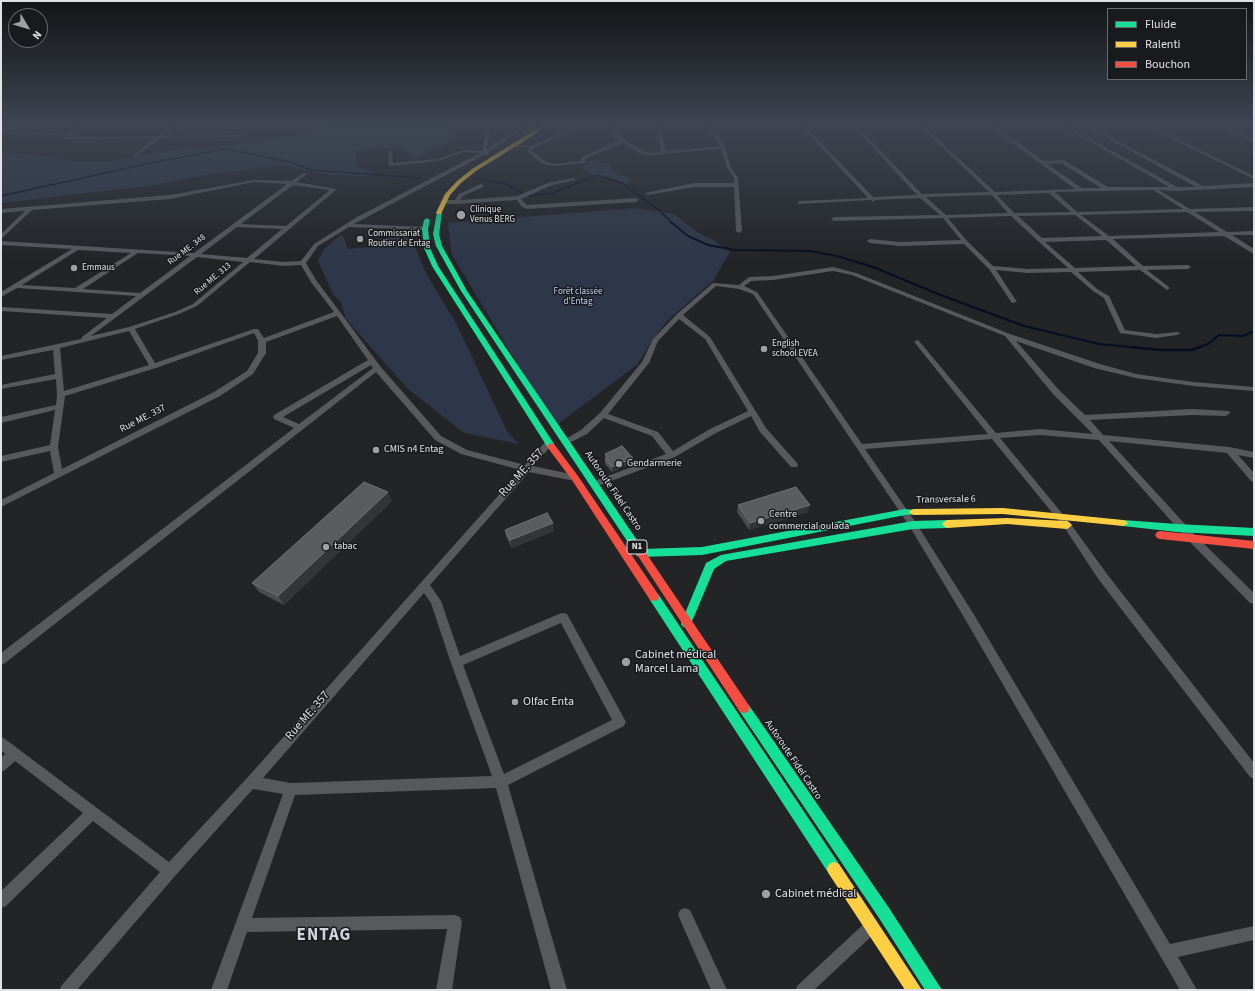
<!DOCTYPE html>
<meta charset="utf-8">
<style>
body{margin:0}
#map{position:relative;width:1255px;height:991px;overflow:hidden;background:#222426;font-family:"Source Sans 3",sans-serif}
canvas{display:block}
.frame{position:absolute;inset:0;border:2px solid #e1e2e5;pointer-events:none}
.legend{position:absolute;left:1107px;top:8px;width:140px;height:72px;box-sizing:border-box;background:#181a1e;border:1px solid #686a6e;margin:0;padding:5px 7px;list-style:none;font-size:12px;color:#e1e2e5}
.legend li{display:flex;align-items:center;gap:8px;height:20px}
.legend b{width:20px;border:1px solid #686a6e}
.north{position:absolute;left:8px;top:8px;width:40px;height:40px;box-sizing:border-box;background:#181a1e;border:1px solid #686a6e;border-radius:50%;rotate:128deg;font-size:11px;font-weight:700;line-height:16px;text-align:center;color:#e1e2e5}
.north::after{content:'';display:block;margin:auto;width:14px;height:18px;background:#9ea0a2;clip-path:polygon(50% 0,100% 100%,50% 72%,0 100%)}
</style>
<div id="map">
<canvas width="1255" height="991"></canvas>
<div class="frame"></div>
<ul class="legend">
<li><b style="height:5px;background:#16e098"></b>Fluide</li>
<li><b style="height:5px;background:#ffcf43"></b>Ralenti</li>
<li><b style="height:5px;background:#f24e42"></b>Bouchon</li>
</ul>
<div class="north">N</div>
</div>
<script>
const c = document.querySelector('canvas').getContext('2d');
c.lineJoin = 'round';
function fillPath(path, color) { c.fillStyle = color; c.fill(path, 'evenodd'); }
const poly = rows => new Path2D(rows.map(r => 'M' + r).join(''));
function trace(path, color, width, dash) { c.strokeStyle = color; c.lineWidth = width; c.lineCap = dash ? 'butt' : 'round'; c.setLineDash(dash || []); c.stroke(path); }
function write(font, color, halo, rows, align = 'center') {
  c.font = font + ' "Source Sans 3",sans-serif'; c.lineWidth = 3; c.setLineDash([]); c.textBaseline = 'middle'; c.strokeStyle = halo; c.fillStyle = color; for (const [text, x, y, turn = 0] of rows) {
    c.save(); c.translate(x, y); c.rotate((+turn || 0) * Math.PI / 180); c.textAlign = isNaN(turn) ? turn : align; if (halo) c.strokeText(text, 0, 0); c.fillText(text, 0, 0); c.restore();
  }
}
fillPath(poly([
 [332,125,451,125,450,131,454,139,438,148,414,159,404,149,386,148,356,151,356,166,376,174,370,176,331,175,315,173,284,165,205,175,156,185,1,203,1,152,51,157,73,161,110,161,167,151,240,144,269,138,291,136],
 [599,160,602,163,609,163,613,173,633,179,626,184,602,176,593,175,582,169,589,161],
 [636,208,674,214,697,232,715,241,730,252,713,281,669,319,653,339,637,365,555,426,452,255,448,223],
 [404,232,413,242,426,273,456,323,507,431,519,444,464,433,408,389,346,319,341,302,333,294,318,261,324,249,342,234,348,249,369,247,380,239]
]), '#2e3749');
trace(poly([
 [474,178,506,184,524,194],
 [1,196,150,163,225,149,290,162,311,170,420,178],
 [529,196,553,193,598,175,622,183,659,210,672,223]
]), '#060d24', 1.5);
trace(poly([
 [671,222,688,236,708,245,735,250,810,251,837,256,873,267,938,294,1024,326,1099,344,1141,348],
 [1197,348,1208,344,1219,335,1243,336,1254,331]
]), '#060d24', 2);
trace(poly([
 [1131,347,1161,350,1192,350,1200,347]
]), '#060d24', 2.5);
fillPath(poly([
 [9,125,14,125,5,131,69,133,77,125,81,125,70,137,159,136,172,125,177,125,164,136,243,135,245,136,243,137,161,138,135,157,133,155,155,138,66,139,64,138,66,135,1,133,1,129,9,125],
 [487,125,491,125,487,149,523,125,528,125,488,153,489,155,484,155,354,224,425,227,427,228,427,230,349,227,318,246,306,263,316,280,340,312,380,366,441,436,467,450,525,465,546,441,552,441,553,443,552,445,533,466,575,475,579,478,575,481,529,472,430,585,441,601,460,656,559,614,563,613,567,614,626,722,624,726,508,785,567,990,551,990,496,788,295,795,252,918,455,915,460,917,462,922,452,990,436,990,447,929,247,932,227,990,211,990,283,794,253,789,175,876,77,990,59,990,62,985,160,872,93,821,6,906,1,908,1,891,83,813,15,761,5,770,1,772,1,758,5,754,1,750,1,737,5,739,169,862,247,778,521,470,461,454,435,440,376,372,5,663,1,665,1,653,294,428,274,419,273,417,274,415,368,360,337,316,266,342,266,353,253,374,220,396,1,507,1,500,54,473,50,451,1,462,1,456,50,445,55,410,1,423,1,417,56,405,57,395,56,379,1,389,1,385,55,374,53,350,1,360,1,356,81,339,82,337,107,318,1,311,1,307,112,314,136,296,17,288,1,297,1,292,72,249,1,245,1,241,194,253,287,184,254,182,170,199,32,210,1,239,1,234,25,211,1,213,1,209,170,195,254,180,291,181,304,173,306,174,306,175,296,182,337,189,254,259,284,262,301,261,314,244,357,217,480,153,464,152,438,161,391,166,389,165,388,150,392,151,393,163,437,159,464,150,482,151,487,125],
 [293,185,330,190,286,226,241,224,293,185],
 [237,227,282,229,247,258,201,254,237,227],
 [78,250,131,253,75,288,22,285,78,250],
 [138,253,190,256,140,293,83,289,138,253],
 [197,257,243,262,193,304,175,312,129,327,91,336,197,257],
 [250,262,284,266,301,265,311,282,334,312,264,338,258,329,254,329,155,363,135,329,179,314,197,306,250,262],
 [129,331,149,365,64,391,60,348,129,331],
 [254,333,258,341,258,353,247,371,214,392,62,469,58,447,65,396,156,368,254,333],
 [371,365,373,368,299,424,283,417,371,365],
 [424,593,431,603,451,663,492,776,291,783,263,778,424,593],
 [561,623,612,720,504,774,463,665,561,623],
 [578,125,583,125,534,148,532,151,545,161,553,164,581,161,581,157,619,141,605,125,627,125,612,128,624,140,643,151,650,153,661,152,656,125,660,125,666,151,720,146,707,125,711,125,725,147,731,168,738,178,742,231,739,233,736,231,734,187,694,187,648,195,645,193,694,183,734,183,734,178,727,168,721,149,650,155,639,153,622,143,585,159,585,163,553,166,541,163,528,152,529,148,511,146,513,145,531,146,578,125],
 [800,125,804,125,873,197,917,195,852,125,856,125,922,194,989,192,919,125,923,125,995,192,1075,189,988,125,993,125,1044,161,1064,160,1108,187,1169,187,1061,125,1066,125,1177,187,1196,187,1083,125,1088,125,1203,186,1254,183,1254,187,1177,191,1159,190,1190,209,1254,207,1254,211,1195,212,1227,232,1254,231,1254,235,1232,235,1254,249,1254,254,1224,236,1113,239,1143,266,1188,265,1191,267,1188,269,1147,270,1169,287,1169,289,1167,290,1140,270,1078,272,1097,289,1109,296,1125,330,1156,334,1179,332,1180,333,1177,335,1156,338,1120,333,1104,298,1093,291,1071,272,1028,273,996,270,1017,302,1012,303,989,269,964,244,900,246,870,243,867,241,870,239,900,242,961,240,943,218,834,221,831,219,834,217,940,215,920,198,875,200,873,202,871,200,798,204,797,203,800,201,868,198,800,125],
 [1061,163,1101,188,1082,188,1047,164,1061,163],
 [1153,190,1183,209,1077,212,1055,192,1153,190],
 [1049,193,1071,212,1014,213,997,195,1049,193],
 [992,195,1008,213,946,215,926,197,992,195],
 [1187,212,1219,232,1109,236,1081,215,1187,212],
 [1075,215,1102,236,1042,238,1018,216,1075,215],
 [1011,216,1038,241,1068,268,1028,269,993,266,967,241,948,218,1011,216],
 [1106,240,1136,266,1075,268,1045,242,1106,240],
 [1144,125,1149,125,1254,176,1254,179,1144,125],
 [1217,125,1222,125,1254,139,1254,142,1217,125],
 [573,178,575,179,575,180,552,185,521,199,527,205,636,198,639,200,636,202,527,209,522,207,517,200,456,204,443,204,440,202,443,200,455,200,459,194,481,184,483,185,483,187,463,196,460,200,517,196,548,183,573,178],
 [833,267,856,273,1010,334,1100,364,1136,374,1193,382,1254,387,1254,391,1193,386,1136,378,1094,368,1016,341,1059,390,1085,415,1192,409,1229,411,1230,413,1226,416,1192,415,1090,420,1103,435,1229,447,1254,452,1254,458,1238,455,1254,473,1254,482,1251,481,1227,453,1109,441,1195,535,1254,593,1254,604,1250,603,1189,541,1099,440,1040,435,1000,438,1070,523,1107,574,1254,763,1254,779,1250,777,1099,580,1064,527,992,439,865,449,916,523,973,613,1170,944,1254,926,1254,940,1178,957,1197,990,1180,990,965,619,910,527,753,294,739,289,716,286,683,315,710,337,766,428,797,463,798,465,797,467,791,467,760,432,751,416,716,433,675,457,595,487,592,486,591,484,592,482,666,454,652,436,604,418,587,434,569,443,563,443,562,441,581,430,600,413,642,362,653,339,677,314,713,283,739,285,749,277,773,276,833,267],
 [833,271,852,275,1005,336,1053,394,1093,434,1040,429,996,433,919,341,917,340,915,341,915,343,988,434,862,444,757,292,744,286,751,281,773,280,833,271],
 [679,319,705,339,748,411,710,429,673,451,658,432,608,414,649,363,658,341,679,319],
 [685,908,690,910,727,990,711,990,678,915,680,910,685,908],
 [871,920,876,922,878,927,876,932,814,990,795,990,798,985,866,922,871,920]
]), '#57595d');
fillPath(poly([
 [437,212,442,213,439,234,442,246,467,291,643,549,702,547,905,509,917,510,919,512,917,514,905,515,702,555,640,557,637,556,461,291,436,246,433,234,437,212],
 [427,218,430,220,428,229,430,248,438,266,554,444,555,446,554,448,548,448,432,266,424,248,422,229,424,220,427,218],
 [947,520,950,522,952,524,950,526,947,528,913,529,726,561,714,569,690,626,686,628,682,626,681,623,706,563,721,555,913,521,947,520],
 [1123,520,1177,524,1254,528,1254,536,1177,532,1123,526,1120,525,1118,523,1120,521,1123,520],
 [654,593,658,594,839,864,841,869,839,874,834,876,829,874,650,600,649,597,650,594,654,593],
 [744,703,748,704,889,908,942,990,925,990,879,918,740,712,738,708,740,704,744,703]
]), '#16e098');
fillPath(poly([
 [541,125,545,125,534,135,476,171,461,183,450,195,441,214,437,214,436,213,445,194,457,181,472,169,530,133,541,125],
 [1003,508,1123,520,1126,521,1128,523,1126,525,1123,526,1003,514,914,515,911,514,909,512,911,510,914,509,1003,508],
 [1007,518,1067,521,1070,523,1072,525,1070,527,1067,529,1007,524,947,528,944,526,942,524,944,522,947,520,1007,518],
 [834,862,839,864,922,990,905,990,829,874,827,869,829,864,834,862]
]), '#ffcf43');
fillPath(poly([
 [551,443,554,444,578,476,658,594,659,597,658,600,654,601,650,600,572,480,548,448,547,446,551,443],
 [1160,531,1254,541,1254,549,1160,539,1157,538,1155,535,1157,532,1160,531],
 [639,546,642,547,748,704,750,708,748,712,744,713,740,712,636,553,634,550,636,547,639,546]
]), '#f24e42');
fillPath(poly([
 [605,454,633,463,612,472,605,464],
 [392,501,284,605,259,592,252,583],
 [738,505,808,512,749,530,737,512],
 [505,530,554,531,512,548,506,537]
]), '#4b4c4d');
fillPath(poly([
 [633,458,633,463,612,472,612,467],
 [388,492,392,501,284,605,278,596],
 [810,505,808,512,749,530,750,523],
 [553,523,554,531,512,548,510,540]
]), '#343537');
const building = poly([
 [622,446,633,458,612,467,605,460,608,458,605,454,622,446],
 [364,482,388,492,278,596,252,583,364,482],
 [796,487,810,505,750,523,738,505,796,487],
 [547,513,553,523,510,540,505,530,547,513]
]);
fillPath(building, '#5b5c5e');
trace(building, '#707173', 1);
const sky = c.createLinearGradient(0, 0, 0, 264);
sky.addColorStop(0, '#131415');
sky.addColorStop(0.47, '#3e4552');
sky.addColorStop(1, '#3e455200');
c.fillStyle = sky;
c.fillRect(0, 0, 1255, 264);
for (const [x, y, r, color] of [
 [461,215,5,"#9ea0a2"],
 [360,239,4,"#9ea0a2"],
 [74,268,4,"#9ea0a2"],
 [764,349,4,"#9ea0a2"],
 [376,450,4,"#9ea0a2"],
 [619,464,4,"#9ea0a2"],
 [761,521,4,"#9ea0a2"],
 [326,547,4,"#9ea0a2"],
 [626,662,5,"#9ea0a2"],
 [515,702,4,"#9ea0a2"],
 [766,894,5,"#9ea0a2"]
]) { const dot = new Path2D(); dot.arc(x, y, r, 0, 2 * Math.PI); c.fillStyle = color; c.fill(dot); trace(dot, '#181a1e', 1.5); }
write('9px', '#e1e2e5', '#181a1e', [
 ["Clinique",470,210],
 ["Venus BERG",470,220],
 ["Commissariat",368,234],
 ["Routier de Entag",368,244],
 ["Emmaus",82,268],
 ["English",772,344],
 ["school EVEA",772,354]
], 'left');
write('9px', '#e1e2e5', '#181a1e', [
 ["Rue ME. 348",187,250,-37],
 ["Rue ME. 313",213,279,-40]
]);
write('9px', '#c2d3f5', '#181a1e', [
 ["Forêt classée",578,292],
 ["d'Entag",578,302]
]);
for (const [x, y, w] of [
 [637,547,20]
]) { const box = new Path2D(); box.roundRect(x - w / 2, y - 7, w, 14, 3); c.fillStyle = '#181a1e'; c.fill(box); trace(box, '#e1e2e5', 1); }
write('bold 9px', '#e1e2e5', null, [
 ["N1",637,547]
]);
write('10px', '#e1e2e5', '#181a1e', [
 ["Rue ME. 337",143,419,-27],
 ["Autoroute Fidel Castro",613,491,56],
 ["Transversale 6",946,500,-1],
 ["Autoroute Fidel Castro",793,760,56]
]);
write('10px', '#e1e2e5', '#181a1e', [
 ["CMIS n4 Entag",384,450],
 ["Gendarmerie",627,464],
 ["Centre",769,515],
 ["commercial oulada",769,527],
 ["tabac",334,547]
], 'left');
write('12px', '#e1e2e5', '#181a1e', [
 ["Rue ME. 357",522,473,-48],
 ["Rue ME. 357",308,716,-49]
]);
write('12px', '#e1e2e5', '#181a1e', [
 ["Cabinet médical",635,655],
 ["Marcel Lama",635,669],
 ["Olfac Enta",523,702],
 ["Cabinet médical",775,894]
], 'left');
c.letterSpacing = '1px';
write('bold 17px', '#d2d4da', '#181a1e', [
 ["ENTAG",324,936]
]);
c.letterSpacing = '0px';
</script>
